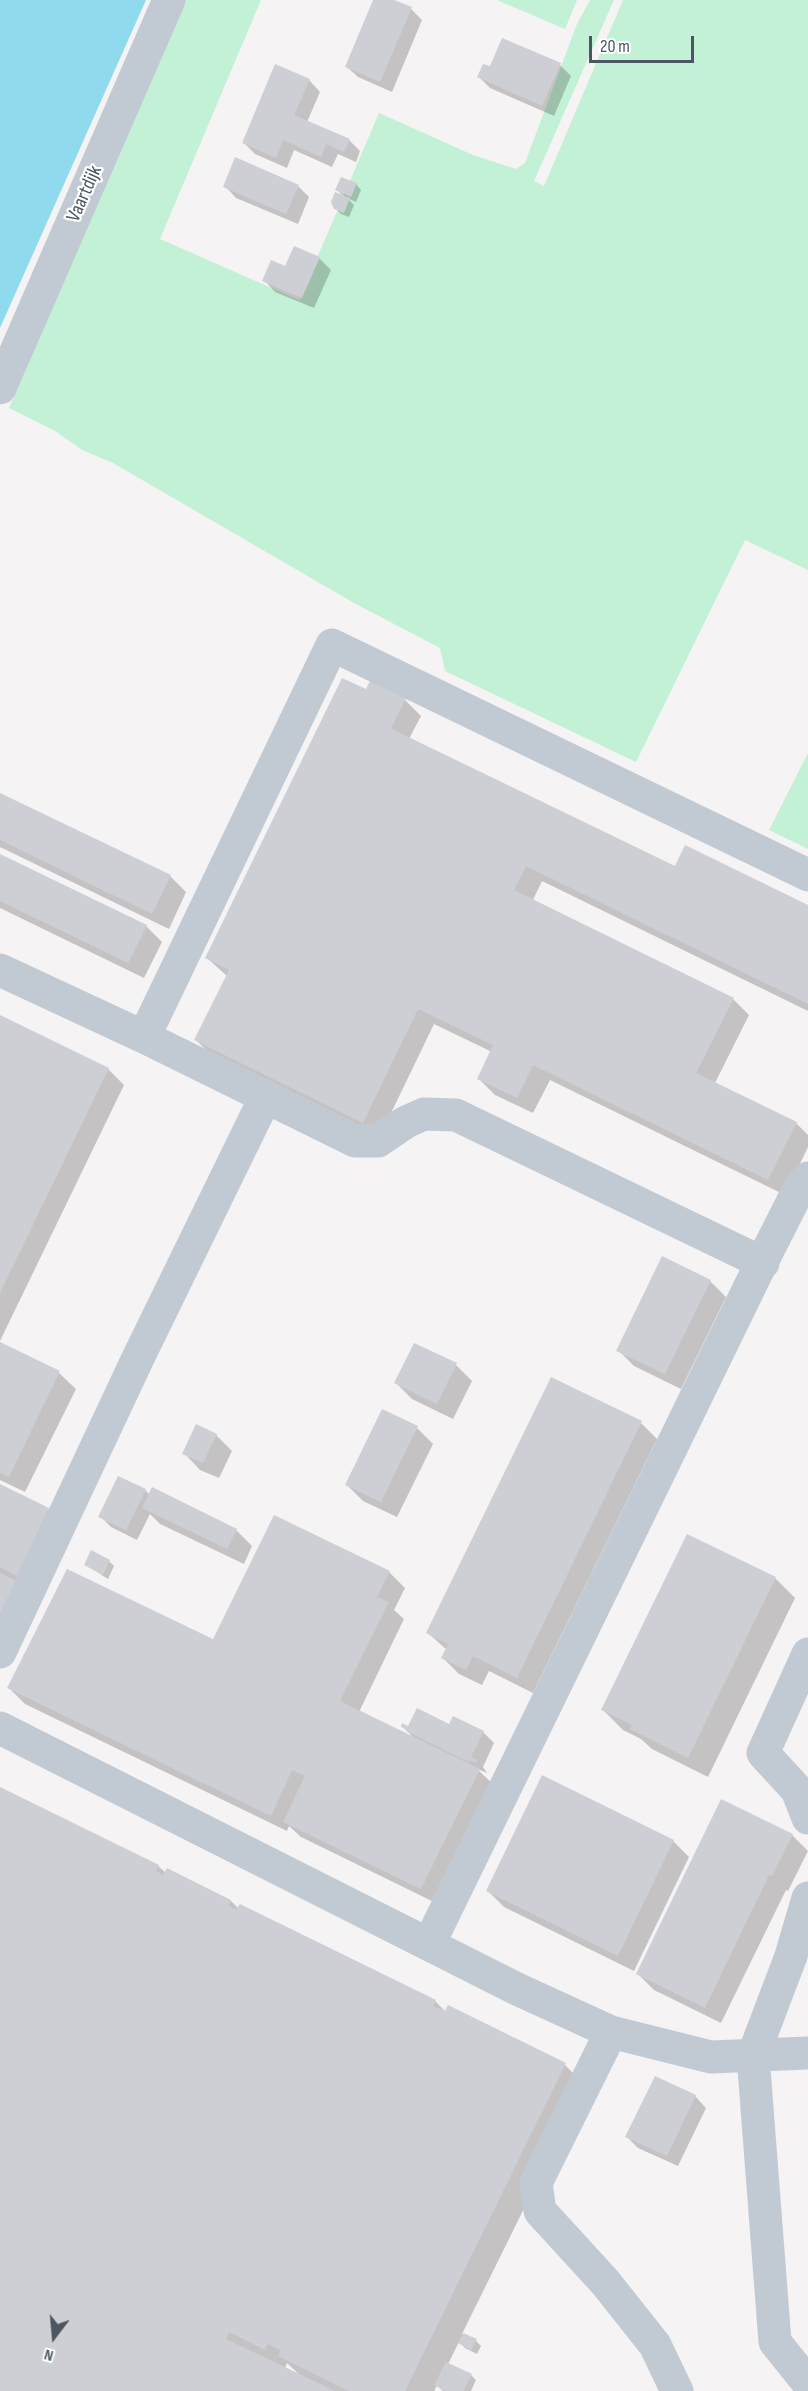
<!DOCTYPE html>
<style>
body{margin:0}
#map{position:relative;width:808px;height:2391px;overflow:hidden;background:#f5f3f3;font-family:"Sofia Sans Condensed",sans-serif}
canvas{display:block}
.north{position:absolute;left:24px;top:2307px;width:60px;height:60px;-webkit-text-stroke:4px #fff;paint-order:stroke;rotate:196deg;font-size:16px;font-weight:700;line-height:24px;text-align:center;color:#4a5661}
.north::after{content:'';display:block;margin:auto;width:21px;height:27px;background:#4a5661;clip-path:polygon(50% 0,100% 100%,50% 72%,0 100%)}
.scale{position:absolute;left:589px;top:36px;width:105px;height:27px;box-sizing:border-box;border:3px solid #4a5661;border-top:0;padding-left:8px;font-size:18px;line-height:21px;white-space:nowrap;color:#4a5661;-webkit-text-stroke:4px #fff;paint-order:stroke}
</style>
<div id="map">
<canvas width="808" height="2391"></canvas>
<div class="north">N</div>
<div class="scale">20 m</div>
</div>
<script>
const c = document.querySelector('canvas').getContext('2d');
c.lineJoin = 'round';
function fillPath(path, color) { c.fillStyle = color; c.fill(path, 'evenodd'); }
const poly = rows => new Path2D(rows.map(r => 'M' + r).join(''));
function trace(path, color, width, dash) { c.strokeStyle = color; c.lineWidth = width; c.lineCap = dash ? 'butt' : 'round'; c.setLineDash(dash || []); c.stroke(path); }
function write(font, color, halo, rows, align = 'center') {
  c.font = font + ' "Sofia Sans Condensed",sans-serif'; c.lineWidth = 4.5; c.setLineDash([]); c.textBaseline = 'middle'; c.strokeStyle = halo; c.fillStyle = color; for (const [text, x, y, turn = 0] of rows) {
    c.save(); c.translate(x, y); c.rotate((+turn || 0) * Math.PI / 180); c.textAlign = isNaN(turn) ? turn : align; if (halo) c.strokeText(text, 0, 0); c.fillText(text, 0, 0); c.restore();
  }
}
fillPath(poly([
 [185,0,261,0,160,239,299,300,379,113,473,155,516,169,525,163,577,24,590,0,614,0,534,181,544,186,623,0,808,0,808,570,745,540,636,762,445,671,440,648,354,603,113,463,82,450,55,431,9,408],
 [497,0,577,0,565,29],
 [808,753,808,849,769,830]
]), '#c3f1d5');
fillPath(poly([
 [0,0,146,0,0,328]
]), '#90daee');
fillPath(poly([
 [374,0,390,0,411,9,422,20,392,92,358,77,346,66],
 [560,65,571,76,554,116,490,88,479,77,490,68],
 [309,80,320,92,307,122,349,140,360,151,356,162,338,154,332,167,294,150,287,168,255,154,244,143],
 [356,184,361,190,356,202,347,198,354,205,349,217,341,214,335,208,344,197,337,190],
 [225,186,298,186,309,197,298,224,236,198],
 [294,248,320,259,331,270,314,308,275,292,264,280,286,268],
 [366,691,405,700,421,716,409,739,675,868,808,907,808,1011,542,881,533,900,733,999,749,1015,715,1083,796,1123,808,1135,808,1147,785,1195,550,1080,533,1113,495,1095,479,1079,492,1052,434,1024,379,1138,212,1056,196,1040,227,976,207,958],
 [0,794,170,876,186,892,169,929,0,847],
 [0,856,146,926,162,942,144,978,0,908],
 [0,1017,108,1069,124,1085,0,1341],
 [710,1281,726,1297,681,1389,634,1366,618,1350],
 [0,1344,59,1373,76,1389,25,1492,0,1480],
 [456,1365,472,1381,453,1419,412,1399,396,1383],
 [641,1423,657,1439,533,1693,489,1671,482,1685,459,1674,443,1658,447,1650,428,1633],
 [417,1428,433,1444,397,1517,363,1501,347,1485],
 [216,1435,232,1451,219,1478,200,1470,184,1453],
 [0,1486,48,1509,64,1525,0,1630],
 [145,1490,150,1495,236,1530,252,1546,244,1564,160,1524,150,1514,137,1540,111,1527,100,1516],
 [109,1561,114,1566,108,1579,86,1565],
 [389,1572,405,1588,394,1610,404,1619,359,1712,414,1738,403,1727,450,1726,483,1732,494,1743,483,1767,487,1773,477,1769,495,1786,438,1904,301,1837,289,1826,287,1831,25,1704,9,1688,214,1641],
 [775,1578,795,1598,708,1777,652,1749,641,1739,623,1730,603,1710],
 [0,1788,158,1866,166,1873,231,1901,239,1909,435,2001,446,2012,449,2007,565,2065,585,2085,462,2334,476,2341,481,2346,477,2354,465,2348,459,2342,448,2364,471,2375,476,2380,471,2391,443,2391,437,2386,434,2391,0,2391],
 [287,2363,300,2375,285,2369],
 [792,1835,808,1851,788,1891,786,1890,721,2023,654,1990,638,1974],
 [673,1841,689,1857,634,1971,504,1907,488,1891],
 [695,2096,706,2108,678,2166,638,2148,627,2137]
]), '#0003');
fillPath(poly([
 [373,0,394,0,412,7,380,82,345,67],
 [502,38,561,63,542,106,477,77,483,64,490,66],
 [275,64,310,79,294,115,350,139,344,152,326,144,321,157,283,140,276,158,242,143],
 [235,157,299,185,286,214,223,187],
 [341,177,357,183,351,197,335,190],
 [335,192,350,198,344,213,334,209,331,202],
 [294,246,320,257,302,298,262,281,271,260,285,266],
 [342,678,366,689,370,681,406,698,391,728,396,731,675,866,685,845,808,905,808,1004,526,866,514,890,734,998,696,1073,797,1122,768,1180,533,1065,517,1098,477,1079,493,1045,418,1009,363,1123,194,1040,229,970,205,958],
 [0,793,171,875,152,914,0,840],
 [0,854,147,925,128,963,0,901],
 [0,1015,109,1068,0,1293],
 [662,1256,711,1280,665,1374,616,1351],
 [0,1342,60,1371,9,1477,0,1473],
 [414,1343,457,1363,437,1404,394,1383],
 [551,1377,642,1421,517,1678,473,1656,466,1670,441,1658,448,1644,426,1633],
 [382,1409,418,1426,381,1502,345,1485],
 [196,1424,217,1434,203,1463,182,1454],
 [118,1476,146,1489,126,1530,98,1517],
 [0,1484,49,1508,17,1576,0,1567],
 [152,1487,237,1529,227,1549,142,1508],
 [274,1515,390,1571,377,1597,389,1602,340,1701,480,1769,421,1889,283,1822,305,1776,292,1770,271,1816,7,1688,67,1569,213,1639],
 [687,1534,776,1577,688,1758,630,1729,632,1725,601,1710],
 [91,1550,110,1560,103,1575,84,1565],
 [0,1573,17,1581,0,1615],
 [417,1708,449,1724,453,1716,484,1731,471,1757,477,1760,476,1763,470,1760,469,1762,406,1731,407,1729,401,1727,402,1723,408,1726],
 [542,1775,674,1840,618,1956,486,1891],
 [0,1787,159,1865,156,1871,163,1875,167,1868,231,1900,229,1906,236,1910,240,1904,436,2000,433,2006,445,2011,448,2005,566,2063,405,2391,349,2391,278,2356,281,2350,278,2349,268,2344,265,2350,229,2332,226,2339,335,2391,0,2391],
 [721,1799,793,1834,772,1876,769,1875,705,2008,636,1974],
 [655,2076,696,2095,667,2156,625,2137],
 [463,2333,477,2339,471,2350,458,2343],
 [446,2362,472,2374,463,2391,446,2391,434,2385]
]), '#cdcfd5');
trace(poly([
 [0,388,169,0],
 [0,970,144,1037],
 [763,1263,456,1115,424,1114,406,1122,378,1141,355,1141,144,1037,332,645,808,875],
 [0,1652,138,1358,266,1096],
 [808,1654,763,1753,797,1790,808,1818],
 [0,1728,517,1989,611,2032,711,2057,808,2053],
 [808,1898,791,1956,753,2056,775,2342,808,2383],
 [429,1944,756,1274,799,1189,808,1178],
 [611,2032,536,2183,540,2211,605,2282,655,2345,677,2391]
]), '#c1cad2', 33);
write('20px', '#4a5661', '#fff', [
 ["Vaartdijk",85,194,-66]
]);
</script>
